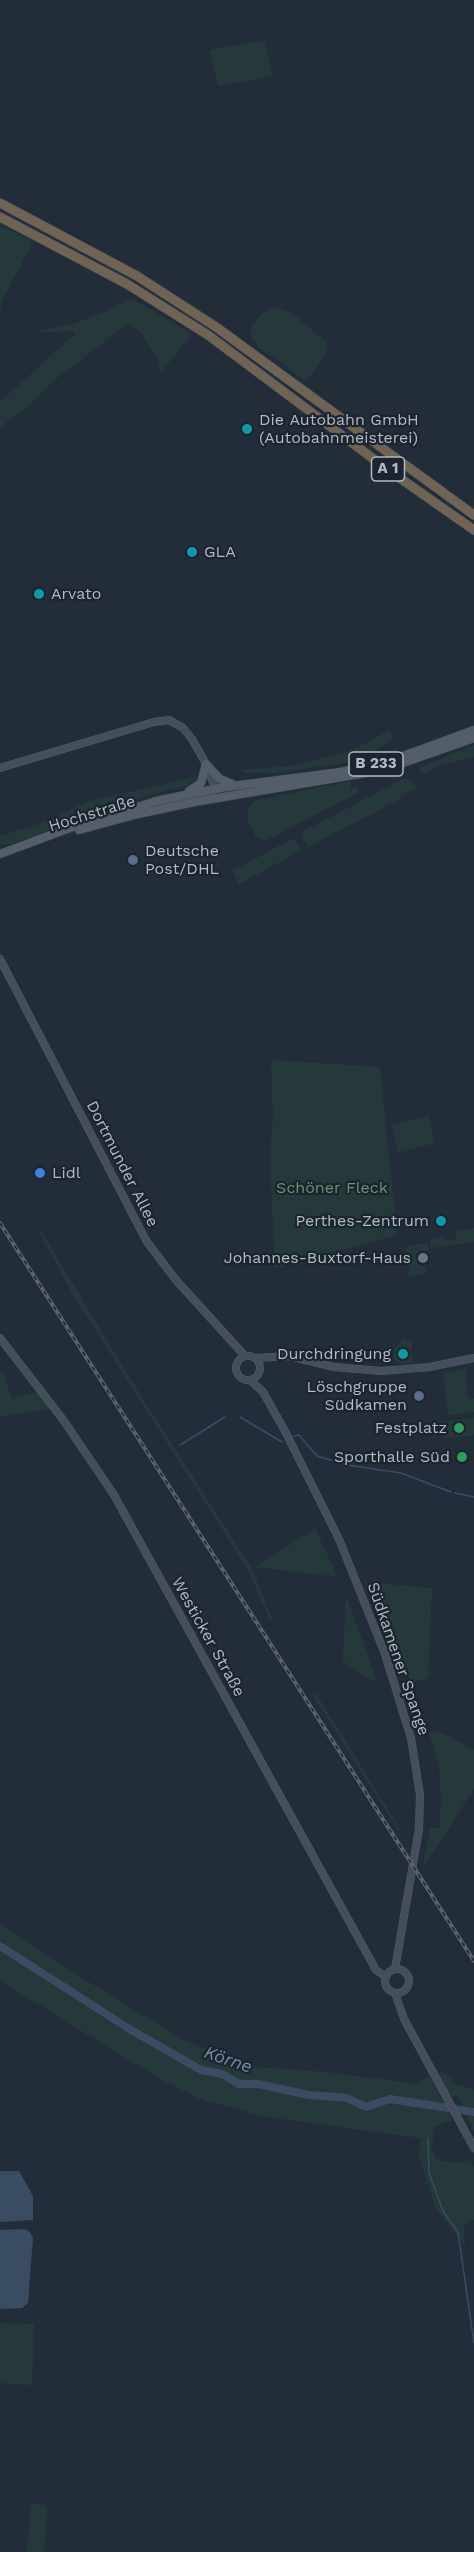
<!DOCTYPE html>
<meta charset="utf-8">
<style>
body{margin:0}
canvas{display:block;background:#232d39}
</style>
<canvas width="474" height="2552"></canvas>
<script>
const c = document.querySelector('canvas').getContext('2d');
c.lineJoin = 'round';
function fillPath(path, color) { c.fillStyle = color; c.fill(path, 'evenodd'); }
const poly = rows => new Path2D(rows.map(r => 'M' + r).join(''));
function trace(path, color, width, dash) { c.strokeStyle = color; c.lineWidth = width; c.lineCap = dash ? 'butt' : 'round'; c.setLineDash(dash || []); c.stroke(path); }
function write(font, color, halo, rows, align = 'center') {
  c.font = font + ' "Work Sans",sans-serif'; c.lineWidth = 4.5; c.setLineDash([]); c.textBaseline = 'middle'; c.strokeStyle = halo; c.fillStyle = color; for (const [text, x, y, turn = 0] of rows) {
    c.save(); c.translate(x, y); c.rotate((+turn || 0) * Math.PI / 180); c.textAlign = isNaN(turn) ? turn : align; if (halo) c.strokeText(text, 0, 0); c.fillText(text, 0, 0); c.restore();
  }
}
fillPath(poly([
 [265,40,272,76,218,86,210,50],
 [0,226,33,242,2,301,0,312],
 [131,298,192,334,161,372,156,356,141,333,129,323,53,381,20,414,16,414,0,428,0,402,75,334,72,331,39,332,39,330,73,324,108,311],
 [275,307,292,313,326,342,327,351,324,358,306,381,259,347,251,337,251,327,262,314],
 [391,730,392,739,379,748,345,763,276,773,244,773,241,770,290,766,348,752],
 [474,745,474,757,443,765,422,774,418,768],
 [199,776,188,785,143,797,12,844,0,845,0,836,48,821,86,802],
 [403,779,410,780,417,787,403,795,400,799,308,847,302,836,302,832],
 [351,781,351,789,357,787,359,792,265,841,256,837,247,818,248,808,256,800],
 [294,838,302,850,239,884,232,871],
 [271,1060,380,1067,397,1235,275,1268,270,1159,273,1117],
 [429,1116,434,1143,398,1153,392,1125],
 [474,1228,474,1242,431,1248,430,1242,432,1239,444,1237,445,1241,456,1240,456,1231],
 [41,1231,141,1396,252,1569,272,1619,270,1620,248,1570,73,1295,39,1232],
 [427,1243,429,1250,422,1253,418,1251,416,1254,418,1264,425,1266,426,1274,409,1276,406,1246],
 [403,1338,412,1341,411,1355,414,1361,420,1362,402,1364,394,1361,394,1350],
 [469,1368,465,1375,469,1399,474,1399,474,1412,448,1415,443,1373],
 [3,1373,12,1399,37,1392,49,1409,0,1417,0,1374],
 [474,1418,474,1435,445,1438,444,1428,437,1428,436,1422],
 [315,1529,338,1577,255,1567],
 [374,1583,432,1588,428,1678,411,1683],
 [346,1596,377,1681,372,1681,343,1661],
 [312,1694,317,1695,400,1829,398,1830],
 [441,1732,474,1750,474,1789,423,1867,430,1828,439,1828,441,1803,439,1764,429,1733],
 [0,1924,66,1968,185,2041,257,2067,327,2072,416,2084,429,2076,453,2121,445,2122,434,2127,432,2148,437,2161,461,2163,470,2159,474,2167,474,2220,464,2225,465,2246,435,2206,419,2157,421,2138,267,2117,203,2100,164,2081,0,1981],
 [443,2071,457,2085,474,2089,474,2132,458,2096,450,2097,437,2074],
 [0,2323,34,2324,32,2385,0,2383],
 [40,2503,47,2507,44,2552,27,2552,31,2505]
]), '#25393a');
fillPath(poly([
 [0,2171,19,2171,33,2196,33,2220,0,2222],
 [21,2229,28,2230,33,2237,28,2303,22,2308,0,2309,0,2230]
]), '#394c62');
trace(poly([
 [240,1417,282,1442],
 [294,1436,299,1435,317,1456,347,1465,401,1473,451,1492],
 [180,1445,225,1417],
 [455,1493,474,1497],
 [428,2139,429,2173,443,2211,458,2232,474,2343]
]), '#394c62', 1.5);
trace(poly([
 [0,1946,131,2030,201,2070,222,2074,239,2084,258,2084,309,2095,347,2098,366,2107,390,2099,474,2112]
]), '#394c62', 8);
const secondary = poly([
 [0,768,154,722,169,720,183,728,192,739,206,764,215,788],
 [0,959,147,1242,176,1280,245,1356],
 [0,1338,64,1421,114,1495,376,1970,386,1977],
 '236 1368a12 12 0 1 1 24 0a12 12 0 1 1-24 0Z',
 [256,1358,289,1356,334,1367,381,1371,430,1367,474,1358],
 [250,1380,263,1392,285,1431,339,1539,385,1654,411,1738,420,1795,419,1829,395,1969],
 '385 1981a12 12 0 1 1 24 0a12 12 0 1 1-24 0Z',
 [395,1993,404,2019,474,2148]
]);
const primary = poly([
 [206,764,220,779,232,784],
 [189,791,201,783,206,764],
 [79,830,138,814,194,802,383,770,474,738],
 [0,854,67,829,156,801,225,787,341,772,395,759,474,730]
]);
const highway = poly([
 [0,203,137,276,216,327,474,515],
 [0,217,127,284,208,335,387,469,474,530]
]);
trace(secondary, '#545d67', 8);
trace(primary, '#404852', 9);
trace(highway, '#414a54', 10);
trace(secondary, '#454f5c', 7);
trace(primary, '#545e69', 8);
trace(highway, '#6f6354', 9);
const rail = poly([
 [0,1223,474,1961]
]);
trace(rail, '#596370', 4);
trace(rail, '#1c242e', 1.5, [4.5]);
for (const [x, y, r, color] of [
 [247,429,6,"#0f9aa8"],
 [192,552,6,"#0f9aa8"],
 [39,594,6,"#0f9aa8"],
 [133,860,6,"#5c6f8a"],
 [40,1173,6,"#3f7fe0"],
 [441,1221,6,"#0f9aa8"],
 [423,1258,6,"#6b7280"],
 [403,1354,6,"#0f9aa8"],
 [419,1396,6,"#5c6f8a"],
 [459,1428,6,"#2e9e5b"],
 [462,1457,6,"#2e9e5b"]
]) { const dot = new Path2D(); dot.arc(x, y, r, 0, 2 * Math.PI); c.fillStyle = color; c.fill(dot); trace(dot, '#1c242e', 2); }
for (const [x, y, w] of [
 [388,469,33],
 [376,764,54]
]) { const box = new Path2D(); box.roundRect(x - w / 2, y - 12, w, 24, 4.5); c.fillStyle = '#1c242e'; c.fill(box); trace(box, '#b1bac5', 1.5); }
write('bold 15px', '#b1bac5', null, [
 ["A 1",388,469],
 ["B 233",376,764]
]);
write('16px', '#b1bac5', '#1c242e', [
 ["Die Autobahn GmbH",259,420,"left"],
 ["(Autobahnmeisterei)",259,438,"left"],
 ["GLA",204,552,"left"],
 ["Arvato",51,594,"left"],
 ["Deutsche",145,851,"left"],
 ["Post/DHL",145,869,"left"],
 ["Lidl",52,1173,"left"],
 ["Perthes-Zentrum",429,1221],
 ["Johannes-Buxtorf-Haus",411,1258],
 ["Durchdringung",391,1354],
 ["Löschgruppe",407,1387],
 ["Südkamen",407,1405],
 ["Festplatz",447,1428],
 ["Sporthalle Süd",450,1457]
], 'right');
write('16px', '#b1bac5', '#1c242e', [
 ["Hochstraße",92,814,-17],
 ["Dortmunder Allee",122,1164,63],
 ["Westicker Straße",208,1637,61],
 ["Südkamener Spange",398,1659,71]
]);
write('16px', '#6a9571', '#1c242e', [
 ["Schöner Fleck",332,1188]
]);
write('italic 18px', '#738ca8', '#1c242e', [
 ["Körne",228,2060,19]
]);
</script>
